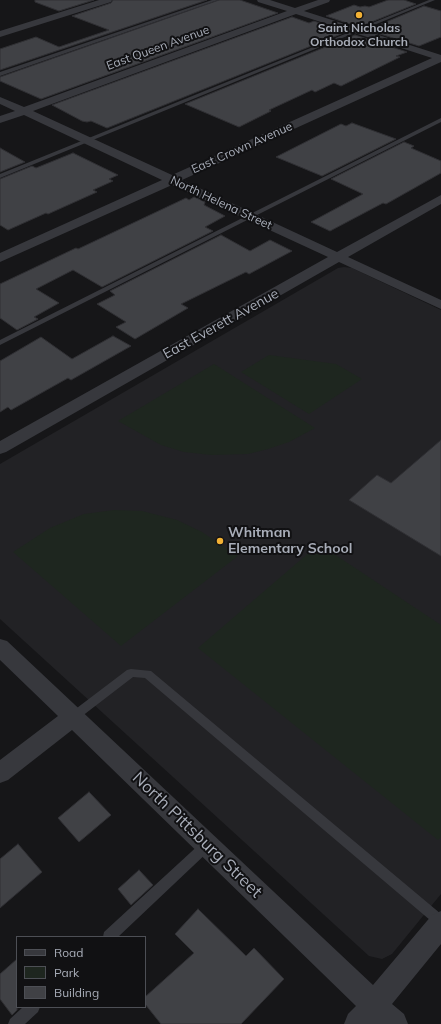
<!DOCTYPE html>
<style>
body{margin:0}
#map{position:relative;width:441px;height:1024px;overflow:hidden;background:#161618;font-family:Mulish,sans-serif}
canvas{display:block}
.legend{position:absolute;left:16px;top:936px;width:130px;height:72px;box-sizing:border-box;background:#111113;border:1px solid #4d4f55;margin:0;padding:5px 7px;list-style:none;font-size:12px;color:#a8adb8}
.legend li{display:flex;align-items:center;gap:8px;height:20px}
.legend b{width:20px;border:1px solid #4d4f55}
</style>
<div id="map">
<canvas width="441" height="1024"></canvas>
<ul class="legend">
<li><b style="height:5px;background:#37383d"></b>Road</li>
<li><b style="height:11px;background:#1e261f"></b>Park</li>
<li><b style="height:11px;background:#404145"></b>Building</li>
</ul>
</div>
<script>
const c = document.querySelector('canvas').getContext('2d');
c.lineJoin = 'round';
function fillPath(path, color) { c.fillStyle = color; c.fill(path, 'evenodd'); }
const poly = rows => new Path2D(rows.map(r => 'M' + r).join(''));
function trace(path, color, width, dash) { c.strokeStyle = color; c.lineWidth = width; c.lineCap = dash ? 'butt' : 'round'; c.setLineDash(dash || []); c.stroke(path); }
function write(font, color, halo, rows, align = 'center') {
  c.font = font + ' Mulish,sans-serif'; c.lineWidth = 4; c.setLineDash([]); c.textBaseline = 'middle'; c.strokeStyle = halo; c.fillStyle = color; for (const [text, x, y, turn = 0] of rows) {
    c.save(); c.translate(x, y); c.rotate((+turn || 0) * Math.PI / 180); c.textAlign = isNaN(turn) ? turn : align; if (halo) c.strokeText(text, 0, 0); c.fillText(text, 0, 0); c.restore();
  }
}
fillPath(poly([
 [344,267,352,268,441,310,441,894,392,954,382,959,369,956,0,619,0,464,338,268]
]), '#222225');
fillPath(poly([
 [269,355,336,364,362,379,309,414,241,372],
 [214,364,315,428,289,442,268,449,248,454,211,455,184,452,161,445,118,421],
 [114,510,142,511,177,520,202,532,238,556,121,646,13,552,50,528,84,514],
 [319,544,441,625,441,837,438,840,198,648]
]), '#1e261f');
const building = poly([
 [35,0,94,0,59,11,35,2,35,0],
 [113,0,207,0,0,70,0,49,36,37,59,47,109,30,72,16,111,3,113,0],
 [219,0,240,0,278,13,41,99,0,81,0,77,219,0],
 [388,0,404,0,416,4,359,27,326,16,354,5,360,7,365,6,369,7,388,0],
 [424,6,441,11,441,37,419,46,367,30,424,6],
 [292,17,309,23,314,21,346,32,107,128,91,121,87,122,82,121,52,105,292,17],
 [355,35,407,52,396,56,400,57,341,86,334,83,315,92,312,90,269,110,271,111,239,127,185,104,355,35],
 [352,123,396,139,322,176,276,157,341,124,346,126,352,123],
 [404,142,414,146,411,148,441,161,441,173,386,204,383,203,330,231,311,222,363,194,331,179,404,142],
 [0,148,25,162,0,172,0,148],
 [73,153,118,175,109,179,113,181,93,190,97,192,48,214,46,213,8,230,0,225,0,179,32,166,36,168,73,153],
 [194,197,205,202,204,205,225,216,205,227,213,231,102,287,73,270,36,289,59,303,34,317,38,319,17,330,0,318,0,284,76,248,78,249,186,198,189,200,194,197],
 [221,235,250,251,270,240,292,251,249,274,246,272,181,304,188,308,135,339,116,327,126,322,97,304,115,295,110,291,221,235],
 [113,336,131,346,71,380,68,378,11,410,8,407,0,412,0,361,41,337,72,359,113,336],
 [441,440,441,556,349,500,377,475,391,483,441,440],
 [89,792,111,815,79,842,58,818,89,792],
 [18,844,42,872,0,908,0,859,18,844],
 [139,870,153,885,131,905,118,889,139,870],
 [198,909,246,956,254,948,284,979,241,1024,161,1024,145,1004,145,997,194,953,175,934,198,909],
 [17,959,17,1010,12,1015,0,999,0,974,17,959]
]);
fillPath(building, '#404145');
trace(building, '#303034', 1);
fillPath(poly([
 [212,0,218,0,0,76,0,72,212,0],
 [429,0,435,0,0,178,0,174,429,0],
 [441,118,441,122,0,345,0,340,441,118],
 [131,669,151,671,441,914,441,928,437,926,145,678,133,677,77,720,73,722,69,720,68,717,69,714,127,670,131,669],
 [207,839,211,841,213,845,211,849,118,937,103,937,104,932,203,841,207,839],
 [23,1007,40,1007,38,1012,25,1024,8,1024,10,1019,23,1007]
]), '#37383d');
fillPath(poly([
 [99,0,112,0,111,2,0,37,0,31,99,0],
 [257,0,270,0,295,8,318,0,330,0,329,2,304,11,441,55,441,62,182,180,337,252,441,195,441,204,348,257,441,300,441,309,339,262,6,452,0,454,0,441,328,257,172,185,0,262,0,253,162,180,24,115,0,123,0,116,15,111,0,104,0,97,24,107,287,11,258,2,257,0],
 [296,14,432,58,172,175,33,111,296,14],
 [0,639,7,641,373,985,432,915,441,911,441,944,392,1004,404,1014,408,1024,344,1024,348,1014,356,1006,72,730,8,780,0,783,0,760,58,716,0,660,0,639]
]), '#37383d');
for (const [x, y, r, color] of [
 [359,15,4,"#f2b134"],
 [220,541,4,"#f2b134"]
]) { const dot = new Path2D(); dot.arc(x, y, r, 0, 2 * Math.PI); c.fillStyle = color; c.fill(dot); trace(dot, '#111113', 1.5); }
write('bold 12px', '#a8adb8', '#111113', [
 ["Saint Nicholas",359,28],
 ["Orthodox Church",359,42]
]);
write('12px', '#a8adb8', '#111113', [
 ["East Queen Avenue",158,48,-20],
 ["East Crown Avenue",242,148,-24],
 ["North Helena Street",221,203,25]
]);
write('14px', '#a8adb8', '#111113', [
 ["East Everett Avenue",221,324,-29]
]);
write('bold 14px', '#a8adb8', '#111113', [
 ["Whitman",228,533],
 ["Elementary School",228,549]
], 'left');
write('17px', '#a8adb8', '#111113', [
 ["North Pittsburg Street",197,835,44]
]);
</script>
